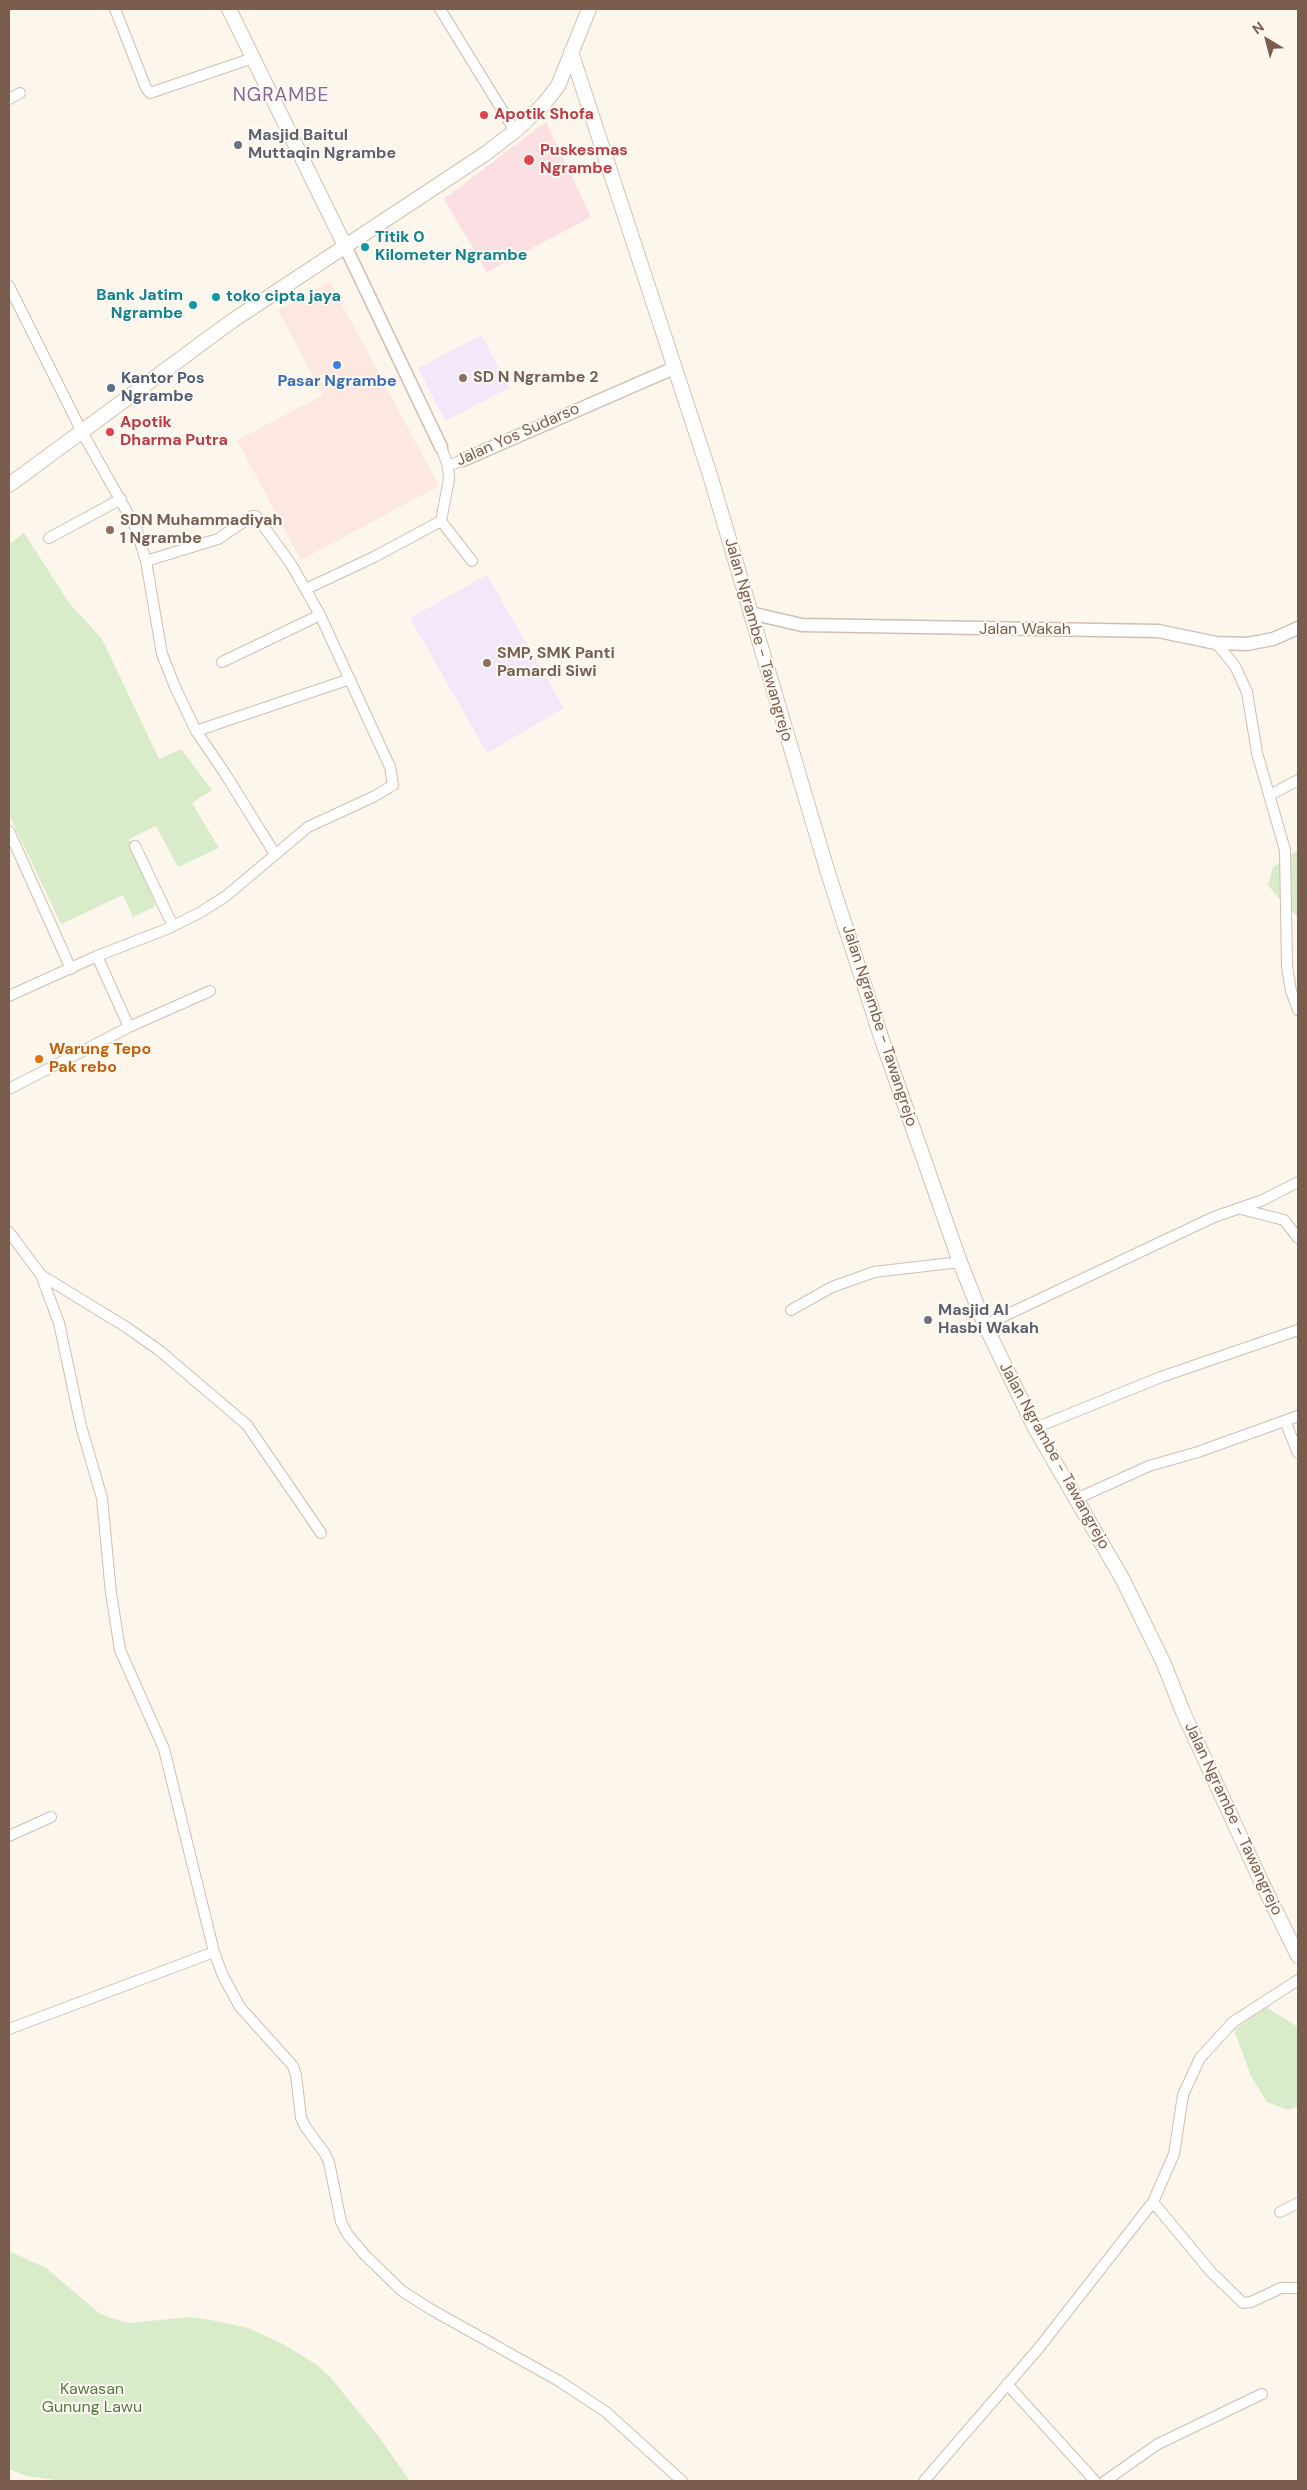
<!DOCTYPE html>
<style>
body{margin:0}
#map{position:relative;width:1307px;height:2490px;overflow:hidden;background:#fdf6ec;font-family:"DM Sans",sans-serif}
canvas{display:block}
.frame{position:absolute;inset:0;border:10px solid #7a5c4d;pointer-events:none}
.north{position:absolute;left:1242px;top:15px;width:50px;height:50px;-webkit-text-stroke:4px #fffaf3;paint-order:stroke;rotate:323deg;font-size:14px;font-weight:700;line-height:20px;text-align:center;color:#7a5c4d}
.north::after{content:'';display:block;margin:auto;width:18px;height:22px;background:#7a5c4d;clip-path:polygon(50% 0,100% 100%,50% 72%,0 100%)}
</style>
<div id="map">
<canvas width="1307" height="2490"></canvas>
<div class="frame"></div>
<div class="north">N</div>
</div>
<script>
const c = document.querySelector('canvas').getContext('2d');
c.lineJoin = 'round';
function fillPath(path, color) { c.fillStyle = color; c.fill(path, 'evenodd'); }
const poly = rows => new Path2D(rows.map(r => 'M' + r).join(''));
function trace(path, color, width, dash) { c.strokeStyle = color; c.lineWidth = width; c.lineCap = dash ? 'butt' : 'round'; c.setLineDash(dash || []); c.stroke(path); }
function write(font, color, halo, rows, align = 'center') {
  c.font = font + ' "DM Sans",sans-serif'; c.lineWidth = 4; c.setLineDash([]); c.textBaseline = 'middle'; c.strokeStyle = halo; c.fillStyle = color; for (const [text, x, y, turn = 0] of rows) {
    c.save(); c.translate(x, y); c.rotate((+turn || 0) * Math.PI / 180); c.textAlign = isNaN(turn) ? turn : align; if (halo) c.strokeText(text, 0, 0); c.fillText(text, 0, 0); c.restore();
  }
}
fillPath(poly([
 [330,282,439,486,301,560,237,440,323,395,278,310]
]), '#fde8e0');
fillPath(poly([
 [482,335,509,388,445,421,418,368],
 [487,575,564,708,487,753,410,618]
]), '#f3e8fa');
fillPath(poly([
 [546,122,591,217,487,272,444,199]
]), '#fbdfe3');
fillPath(poly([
 [24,533,70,604,102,639,159,759,181,749,212,790,192,803,219,848,178,867,156,826,129,839,156,906,133,917,123,895,61,924,9,815,9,544],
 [1298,850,1298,917,1280,900,1268,885,1273,867],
 [1266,2007,1298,2027,1298,2106,1288,2110,1267,2102,1251,2076,1234,2030],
 [9,2251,46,2268,99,2313,108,2317,128,2323,191,2317,211,2320,248,2328,283,2344,317,2365,331,2378,379,2437,410,2481,62,2481,26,2476,9,2469]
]), '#d8ecc9');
const minor = poly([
 [115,9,146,88,150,93,253,58],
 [440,9,515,131],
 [9,99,20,93],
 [9,286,82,432,136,528,146,561,162,654,175,687,196,731,224,772,275,854],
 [441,447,448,466,463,460],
 [441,521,472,561],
 [49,538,121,499],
 [306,589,374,557,441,521,449,479,448,466],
 [1216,643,1235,666,1247,692,1257,753,1285,850,1287,966,1291,991,1298,1010],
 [222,662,320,615],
 [196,731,350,679],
 [1270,795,1298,780],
 [9,831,71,969],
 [135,846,173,926],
 [97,956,129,1027],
 [9,996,97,956,167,929,201,912,226,896,308,827,375,796,393,785,390,767,320,615,291,564,256,516,252,516,218,539,146,561],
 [9,1089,129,1027,210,991],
 [1241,1209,1284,1220,1298,1238],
 [9,1232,41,1275,126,1327,160,1351,247,1425,321,1533],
 [41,1275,59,1323,81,1426,102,1498,111,1593,120,1650,164,1749,214,1952,223,1976,240,2007,293,2066,296,2075,301,2118,306,2128,324,2152,329,2162,341,2222,348,2235,365,2255,402,2291,432,2310,559,2381,606,2412,682,2481],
 [791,1310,832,1287,874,1272,960,1262],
 [985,1325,1214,1217,1263,1200,1298,1182],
 [1285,1421,1298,1453],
 [1035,1428,1161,1377,1298,1330],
 [1076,1499,1149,1466,1198,1452,1298,1416],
 [9,1836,51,1817],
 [9,2029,214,1952],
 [1153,2202,1211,2272,1243,2303,1251,2302,1281,2288,1298,2288],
 [1280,2212,1298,2203],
 [1007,2384,1095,2481],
 [924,2481,1038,2349,1153,2202,1174,2154,1183,2095,1200,2058,1233,2022,1298,1980],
 [1105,2481,1158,2444,1262,2394]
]);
const tertiary = poly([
 [345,246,441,447],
 [463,460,674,368],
 [750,613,802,625,1158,631,1216,643,1247,644,1273,639,1298,628]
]);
const secondary = poly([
 [229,9,345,246],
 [571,52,710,475,828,873,882,1040,960,1262,985,1325,1035,1428,1123,1580,1164,1664,1183,1712,1261,1881,1298,1956],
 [9,485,232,321,485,154,515,131,543,105,558,86,589,9]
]);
trace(minor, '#d1beb0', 12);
trace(tertiary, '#d1beb0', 15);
trace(secondary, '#d6c0b0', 16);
trace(minor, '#fff', 10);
trace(tertiary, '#fff', 12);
trace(secondary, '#fff', 14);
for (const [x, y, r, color] of [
 [484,115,5,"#e0444e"],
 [238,145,5,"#6b7280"],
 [529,160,6,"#e0444e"],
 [365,247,5,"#0f9aa8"],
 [216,297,5,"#0f9aa8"],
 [193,305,5,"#0f9aa8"],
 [337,365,5,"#3f7fe0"],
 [463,378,5,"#8d6e63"],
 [111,388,5,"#5c6f8a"],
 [110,432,5,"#e0444e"],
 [110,530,5,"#8d6e63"],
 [487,663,5,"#8d6e63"],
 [39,1059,5,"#e8710a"],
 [928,1320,5,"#6b7280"]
]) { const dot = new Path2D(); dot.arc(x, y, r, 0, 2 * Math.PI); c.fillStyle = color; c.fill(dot); trace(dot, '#fffaf3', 2); }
write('bold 16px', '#be3a42', '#fffaf3', [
 ["Apotik Shofa",494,115],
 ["Puskesmas",540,151],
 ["Ngrambe",540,169],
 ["Apotik",120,423],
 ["Dharma Putra",120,441]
], 'left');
write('bold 16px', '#5b616d', '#fffaf3', [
 ["Masjid Baitul",248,136],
 ["Muttaqin Ngrambe",248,154],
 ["Masjid Al",938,1311],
 ["Hasbi Wakah",938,1329]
], 'left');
write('bold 16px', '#0d838f', '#fffaf3', [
 ["Titik 0",375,238],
 ["Kilometer Ngrambe",375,256],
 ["Bank Jatim",183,296,"right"],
 ["Ngrambe",183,314,"right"],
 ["toko cipta jaya",226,297]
], 'left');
write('bold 16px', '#785e54', '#fffaf3', [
 ["SD N Ngrambe 2",473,378],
 ["SDN Muhammadiyah",120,521],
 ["1 Ngrambe",120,539],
 ["SMP, SMK Panti",497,654],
 ["Pamardi Siwi",497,672]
], 'left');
write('bold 16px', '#4e5e75', '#fffaf3', [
 ["Kantor Pos",121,379],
 ["Ngrambe",121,397]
], 'left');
write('bold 16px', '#366cbe', '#fffaf3', [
 ["Pasar Ngrambe",337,382]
]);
write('16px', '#7a5c4d', '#fffaf3', [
 ["Jalan Yos Sudarso",518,435,-24],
 ["Jalan Wakah",1025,630],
 ["Jalan Ngrambe - Tawangrejo",758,640,74],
 ["Jalan Ngrambe - Tawangrejo",879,1026,72],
 ["Jalan Ngrambe - Tawangrejo",1054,1456,61],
 ["Jalan Ngrambe - Tawangrejo",1233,1819,65]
]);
write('bold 16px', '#c56008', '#fffaf3', [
 ["Warung Tepo",49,1050],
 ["Pak rebo",49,1068]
], 'left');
write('16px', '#537a41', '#fffaf3', [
 ["Kawasan",92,2390],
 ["Gunung Lawu",92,2408]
]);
c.letterSpacing = '1px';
write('19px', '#846695', '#fffaf3', [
 ["NGRAMBE",281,96]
]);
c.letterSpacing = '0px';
</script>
